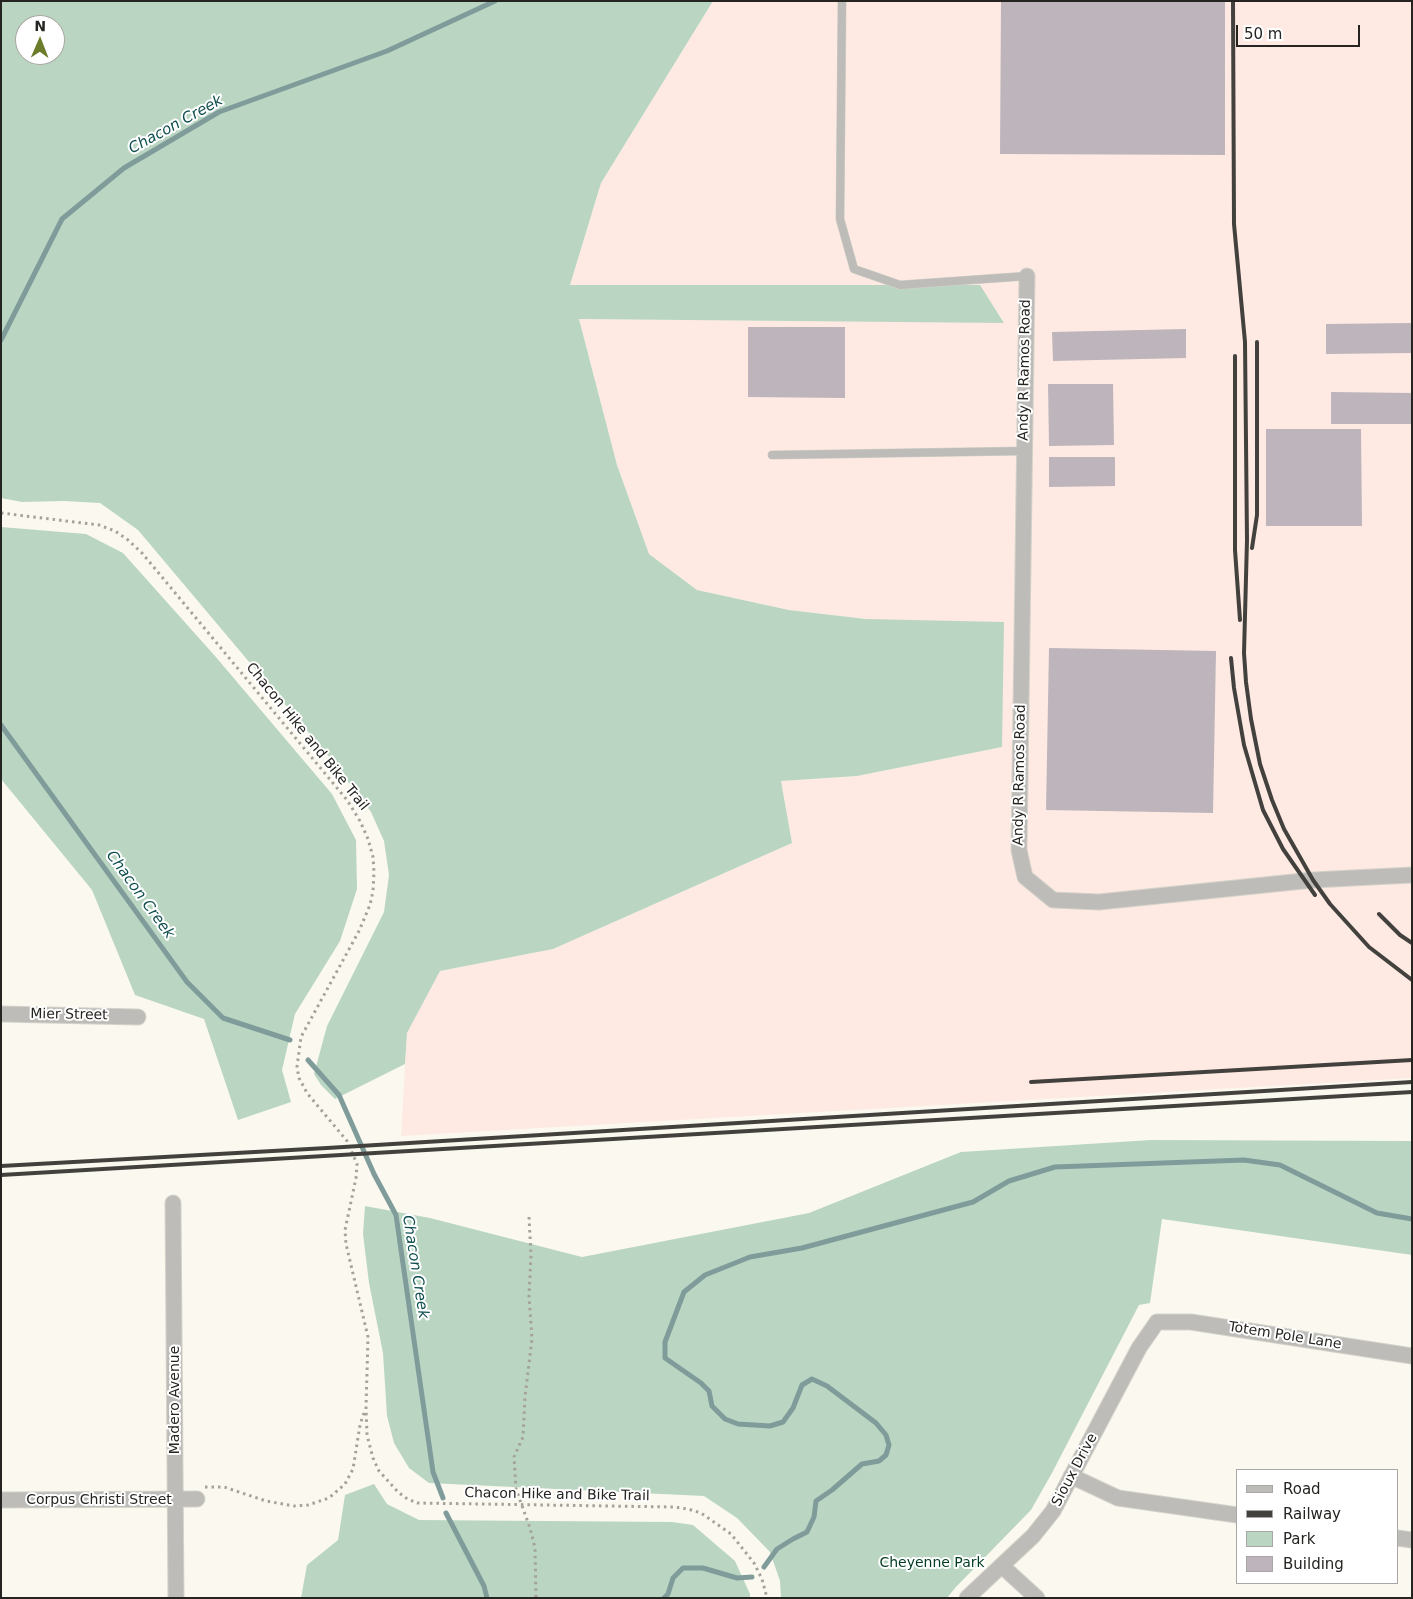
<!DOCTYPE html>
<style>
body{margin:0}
#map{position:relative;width:1413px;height:1599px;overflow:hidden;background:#fbf9ef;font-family:"DejaVu Sans",sans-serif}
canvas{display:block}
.frame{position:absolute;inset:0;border:2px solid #252421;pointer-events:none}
.legend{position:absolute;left:1236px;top:1469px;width:162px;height:115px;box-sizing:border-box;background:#fff;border:1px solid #a8a7a6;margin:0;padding:6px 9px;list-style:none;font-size:15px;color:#252421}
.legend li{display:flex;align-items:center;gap:10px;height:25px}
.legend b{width:25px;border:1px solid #a8a7a6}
.north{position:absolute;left:15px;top:15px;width:50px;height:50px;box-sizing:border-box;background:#fff;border:1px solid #a8a7a6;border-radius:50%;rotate:1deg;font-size:14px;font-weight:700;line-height:20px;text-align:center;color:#252421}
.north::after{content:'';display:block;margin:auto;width:18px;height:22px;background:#6b7c2b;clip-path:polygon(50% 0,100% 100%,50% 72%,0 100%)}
.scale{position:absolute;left:1236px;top:25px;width:124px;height:22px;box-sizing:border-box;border:2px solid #252421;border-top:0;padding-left:6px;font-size:15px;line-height:18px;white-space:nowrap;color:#252421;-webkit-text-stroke:4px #fff;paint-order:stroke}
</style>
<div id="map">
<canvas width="1413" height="1599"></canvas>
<div class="frame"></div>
<ul class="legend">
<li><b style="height:6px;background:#bebcb8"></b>Road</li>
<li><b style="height:6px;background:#42413d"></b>Railway</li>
<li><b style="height:14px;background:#bad6c3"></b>Park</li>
<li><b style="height:14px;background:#bdb5bb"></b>Building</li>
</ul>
<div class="north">N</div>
<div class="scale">50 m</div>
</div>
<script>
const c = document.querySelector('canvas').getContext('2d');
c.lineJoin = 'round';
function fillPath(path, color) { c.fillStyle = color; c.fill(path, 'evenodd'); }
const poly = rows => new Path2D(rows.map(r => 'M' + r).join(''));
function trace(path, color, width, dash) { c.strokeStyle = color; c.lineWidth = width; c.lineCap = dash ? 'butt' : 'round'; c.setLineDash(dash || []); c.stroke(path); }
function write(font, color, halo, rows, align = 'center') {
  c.font = font + ' "DejaVu Sans",sans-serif'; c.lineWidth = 4; c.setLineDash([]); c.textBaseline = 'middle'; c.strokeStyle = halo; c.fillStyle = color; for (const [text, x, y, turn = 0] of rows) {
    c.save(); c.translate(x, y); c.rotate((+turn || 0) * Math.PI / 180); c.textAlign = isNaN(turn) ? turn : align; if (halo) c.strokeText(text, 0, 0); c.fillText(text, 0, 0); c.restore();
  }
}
fillPath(poly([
 [713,1,1412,1,1412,1078,401,1136,407,1033,439,971,553,949,792,843,781,781,857,776,1002,747,866,619,789,610,697,590,649,554,617,465,579,319,1004,322,979,285,570,285,601,183]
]), '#feeae3');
fillPath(poly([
 [1,1,713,1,601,183,570,285,980,285,1004,323,579,319,617,465,649,554,697,590,789,610,866,619,1004,622,1002,747,857,776,781,781,792,843,553,949,440,971,407,1033,405,1064,335,1099,321,1085,314,1074,327,1026,384,912,389,875,384,841,371,812,330,758,138,530,100,503,64,501,22,502,1,498],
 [25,25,55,25,55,55,25,55],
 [1,527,86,534,123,553,215,656,332,794,356,840,357,889,340,941,295,1014,282,1070,291,1102,238,1120,204,1019,135,995,92,890,1,779],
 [1151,1140,1412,1141,1412,1255,1162,1219,1150,1303,1139,1305,1052,1473,1031,1510,955,1588,947,1598,781,1598,780,1581,770,1552,737,1518,704,1496,429,1483,409,1468,394,1443,387,1416,383,1353,369,1283,363,1234,365,1206,430,1218,582,1257,809,1213,961,1152],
 [374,1484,387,1504,419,1520,672,1522,693,1525,735,1561,750,1594,750,1598,301,1598,307,1565,338,1540,345,1495]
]), '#bad6c3');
trace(poly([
 [1,340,62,219,124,168,219,112,387,51,495,1],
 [1,725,187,982,223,1018,290,1040],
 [308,1060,339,1095,374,1174,396,1215,433,1472,443,1498],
 [446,1513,484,1586,487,1598],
 [764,1567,777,1549,793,1539,807,1532,814,1517,816,1501,832,1490,862,1464,879,1461,886,1455,889,1445,886,1435,876,1423,827,1386,812,1379,802,1385,793,1408,783,1422,770,1426,738,1424,725,1419,712,1406,709,1391,701,1383,665,1358,665,1342,684,1292,705,1275,750,1257,802,1248,973,1202,1009,1181,1055,1167,1244,1160,1280,1165,1377,1213,1412,1219],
 [664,1598,668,1594,673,1578,683,1568,703,1568,737,1578,752,1577]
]), '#7f9c9b', 5);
fillPath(poly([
 [1001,1,1225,1,1225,155,1000,154],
 [1412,323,1412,353,1326,354,1326,324],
 [748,327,845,327,845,398,748,397],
 [1186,329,1186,358,1053,361,1052,332],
 [1048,384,1113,384,1114,445,1049,446],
 [1331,392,1412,393,1412,424,1331,424],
 [1266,429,1361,429,1362,526,1266,526],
 [1049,457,1115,457,1115,486,1049,487],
 [1049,648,1216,651,1213,813,1046,810]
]), '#bdb5bb');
const lane = poly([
 [842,1,840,219,854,269,900,285,1027,276],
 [772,455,1024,451]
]);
const street = poly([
 [1027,276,1019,850,1025,877,1053,900,1099,902,1313,880,1412,875],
 [1,1014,138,1017],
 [173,1203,176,1598],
 [1071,1476,1118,1498,1237,1515],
 [1,1500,197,1499],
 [1397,1538,1412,1540],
 [1002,1566,1037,1598],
 [967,1598,1033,1536,1053,1511,1139,1348,1157,1322,1191,1322,1412,1356]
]);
trace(lane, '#d4d3ca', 9);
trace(street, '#d4d3ca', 17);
trace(poly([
 [1,513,99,525,115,531,128,540,142,553,347,800,360,821,368,839,373,857,374,872,373,891,370,905,359,931,301,1037,297,1067,299,1078,307,1093,347,1141,357,1164,356,1178,345,1230,346,1244,368,1337,366,1408,367,1435,373,1458,379,1471,398,1492,406,1498,417,1503,673,1507,688,1509,701,1513,731,1534,754,1563,762,1579,767,1598],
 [529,1217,531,1255,529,1296,532,1339,525,1397,523,1437,514,1457,516,1489,530,1528,535,1548,536,1598],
 [205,1487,224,1487,266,1501,294,1506,308,1505,329,1498,345,1484,353,1469,360,1425,365,1410]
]), '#a4a29b', 3, [2.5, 4]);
trace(lane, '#bebcb8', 8);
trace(street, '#bebcb8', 15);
trace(poly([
 [1233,1,1234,224,1245,342,1247,540,1244,653,1246,682,1251,719,1260,764,1272,800,1284,829,1313,880,1330,904,1369,947,1412,980],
 [1235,356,1235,550,1240,620],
 [1252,548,1257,515,1257,342],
 [1231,658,1234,688,1244,745,1263,810,1283,849,1315,895],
 [1379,914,1400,935,1412,943],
 [1031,1082,1412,1060],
 [1,1166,327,1148,1412,1082],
 [1,1175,1412,1092]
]), '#42413d', 4);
write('14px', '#252421', '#fff', [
 ["Andy R Ramos Road",1025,370,-89],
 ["Chacon Hike and Bike Trail",307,737,51],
 ["Andy R Ramos Road",1020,775,-89],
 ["Mier Street",69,1015,1],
 ["Totem Pole Lane",1285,1336,9],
 ["Madero Avenue",175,1400,-90],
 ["Sioux Drive",1075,1470,-62],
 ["Chacon Hike and Bike Trail",557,1495,1],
 ["Corpus Christi Street",99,1500]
]);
write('14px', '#023c20', '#fff', [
 ["Cheyenne Park",932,1563]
]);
write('italic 15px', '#104e4f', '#fff', [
 ["Chacon Creek",176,125,-29],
 ["Chacon Creek",140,895,54],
 ["Chacon Creek",415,1267,81]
]);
</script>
